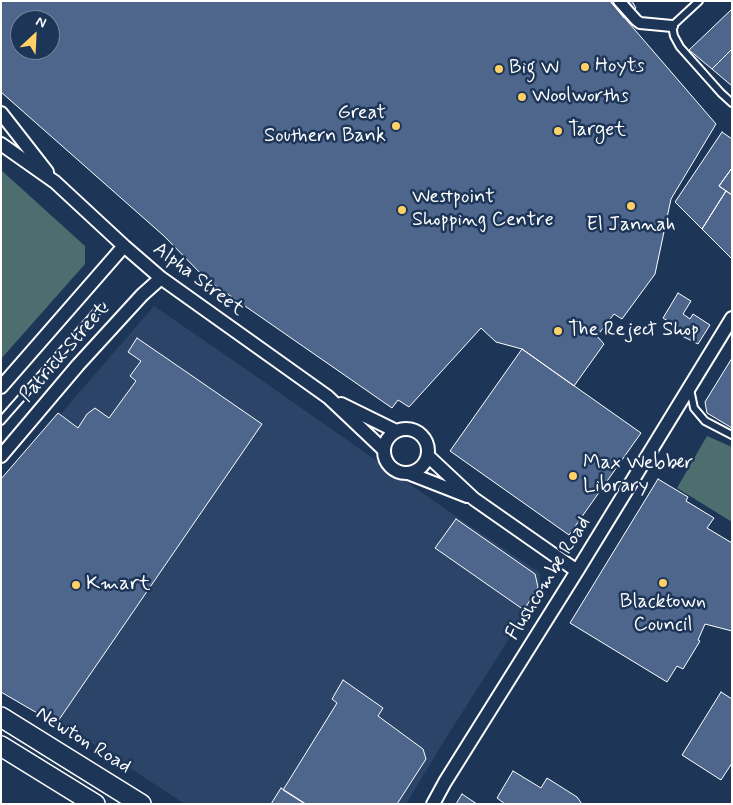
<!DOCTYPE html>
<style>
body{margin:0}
#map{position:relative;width:733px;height:805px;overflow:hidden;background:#1d3557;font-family:Mynerve,sans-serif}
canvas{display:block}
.frame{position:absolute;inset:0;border:2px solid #fff;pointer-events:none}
.north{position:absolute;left:10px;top:10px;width:50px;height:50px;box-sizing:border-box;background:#1d3557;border:1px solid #77869a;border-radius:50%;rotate:25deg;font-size:14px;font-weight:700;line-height:20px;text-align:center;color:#fff}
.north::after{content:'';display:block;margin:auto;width:18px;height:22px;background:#ffd166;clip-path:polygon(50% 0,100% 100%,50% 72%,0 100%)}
</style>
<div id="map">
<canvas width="733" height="805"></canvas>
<div class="frame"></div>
<div class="north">N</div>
</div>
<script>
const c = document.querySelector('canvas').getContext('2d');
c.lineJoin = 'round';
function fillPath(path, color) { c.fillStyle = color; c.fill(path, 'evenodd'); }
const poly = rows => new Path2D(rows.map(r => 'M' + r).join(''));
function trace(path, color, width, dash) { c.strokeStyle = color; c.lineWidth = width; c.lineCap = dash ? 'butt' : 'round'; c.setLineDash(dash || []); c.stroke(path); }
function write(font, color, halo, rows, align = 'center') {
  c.font = font + ' Mynerve,sans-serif'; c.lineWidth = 5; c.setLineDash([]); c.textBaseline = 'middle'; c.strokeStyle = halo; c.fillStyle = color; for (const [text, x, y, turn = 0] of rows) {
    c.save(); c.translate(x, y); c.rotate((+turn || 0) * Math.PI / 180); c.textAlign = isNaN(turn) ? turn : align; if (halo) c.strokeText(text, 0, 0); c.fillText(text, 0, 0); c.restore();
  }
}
fillPath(poly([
 [154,306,250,372,457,517,540,573,540,590,441,746,406,804,185,804,75,732,56,724,1,692,1,483]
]), '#2c4467');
fillPath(poly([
 [1,170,85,246,85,264,1,359],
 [707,436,732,447,732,522,677,488]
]), '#4d6e6e');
const building = poly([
 [1,1,610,1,716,124,671,199,655,274,622,319,614,314,597,336,604,344,574,386,522,349,496,342,481,328,409,407,398,400,392,408,206,279,164,236,1,92,1,1],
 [20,20,50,20,50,50,20,50,20,20],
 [610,1,632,1,636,8,624,18,610,1],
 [732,9,732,49,712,69,689,50,732,9],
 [732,49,732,86,712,69,732,49],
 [722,132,732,139,732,168,719,186,726,191,702,229,675,202,722,132],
 [732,168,732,195,719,186,732,168],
 [726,191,732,195,732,259,702,229,726,191],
 [678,293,691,301,683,314,690,319,693,314,710,325,698,344,680,335,683,330,663,318,678,293],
 [137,338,262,424,56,724,1,692,1,479,58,413,78,428,87,414,95,408,109,418,136,381,130,376,141,361,128,352,137,338],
 [522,349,641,433,569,535,450,451,522,349],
 [732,358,732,428,707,413,705,402,732,358],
 [658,479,688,497,686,501,714,518,707,528,732,543,732,631,705,624,698,640,700,641,683,669,677,666,667,682,570,623,658,479],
 [456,519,535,574,538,587,524,610,435,548,456,519],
 [343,680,383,708,378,716,423,749,426,759,397,804,305,804,283,790,337,703,332,699,343,680],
 [721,692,732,699,732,763,721,780,682,755,721,692],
 [513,771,541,788,547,778,577,797,582,804,505,804,497,798,513,771],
 [281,788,306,804,271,804,281,788],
 [462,794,477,804,456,804,462,794]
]);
fillPath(building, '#4e668c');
trace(building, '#fff', 1);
const service = poly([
 [699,1,672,26,674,36,680,47,721,93,732,103],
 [690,389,694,408,705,421,732,435],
 [1,421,101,307]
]);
const pedestrian = poly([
 [619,1,636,20,640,23,672,26]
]);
const minor = poly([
 [1,113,47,172],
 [1,144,55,182,124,246,161,278,328,397,384,450],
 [1,387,124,246],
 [341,404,396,431],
 '384 451a22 22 0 1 1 44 0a22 22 0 1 1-44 0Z',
 [1,456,78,365,142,295,161,278],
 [428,456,474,499,577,571],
 [408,473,467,496],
 [433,804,445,782,577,571,732,318]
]);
const secondary = poly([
 [1,717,141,804],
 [1,746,95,804]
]);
trace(service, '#fff', 10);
trace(pedestrian, '#fff', 14);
trace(minor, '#fff', 16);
trace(secondary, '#fff', 22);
trace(service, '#1d3557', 6);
trace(pedestrian, '#1d3557', 10);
trace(minor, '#1d3557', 12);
trace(secondary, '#1d3557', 19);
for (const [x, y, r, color] of [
 [585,67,5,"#ffd166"],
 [499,69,5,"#ffd166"],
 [522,97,5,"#ffd166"],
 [396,126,5,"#ffd166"],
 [558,131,5,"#ffd166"],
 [631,206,5,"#ffd166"],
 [402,210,5,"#ffd166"],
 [558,331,5,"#ffd166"],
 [573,476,5,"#ffd166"],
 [663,583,5,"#ffd166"],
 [76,585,5,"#ffd166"]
]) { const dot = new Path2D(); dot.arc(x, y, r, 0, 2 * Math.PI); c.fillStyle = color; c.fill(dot); trace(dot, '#1d3557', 2); }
write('20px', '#fff', '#1d3557', [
 ["Hoyts",595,67],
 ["Big W",509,69],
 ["Woolworths",532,97],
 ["Great",386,114,"right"],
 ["Southern Bank",386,137,"right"],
 ["Target",568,131],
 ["Westpoint",412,198],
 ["Shopping Centre",412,221],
 ["El Jannah",631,226,"center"],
 ["The Reject Shop",568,331],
 ["Max Webber",583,464],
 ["Library",583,487],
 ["Kmart",86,585],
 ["Blacktown",663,603,"center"],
 ["Council",663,626,"center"]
], 'left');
write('20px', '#fff', '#1d3557', [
 ["Alpha Street",198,280,37],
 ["Patrick Street",65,353,-49],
 ["Flushcombe Road",549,579,-58],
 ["Newton Road",83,741,32]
]);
</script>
